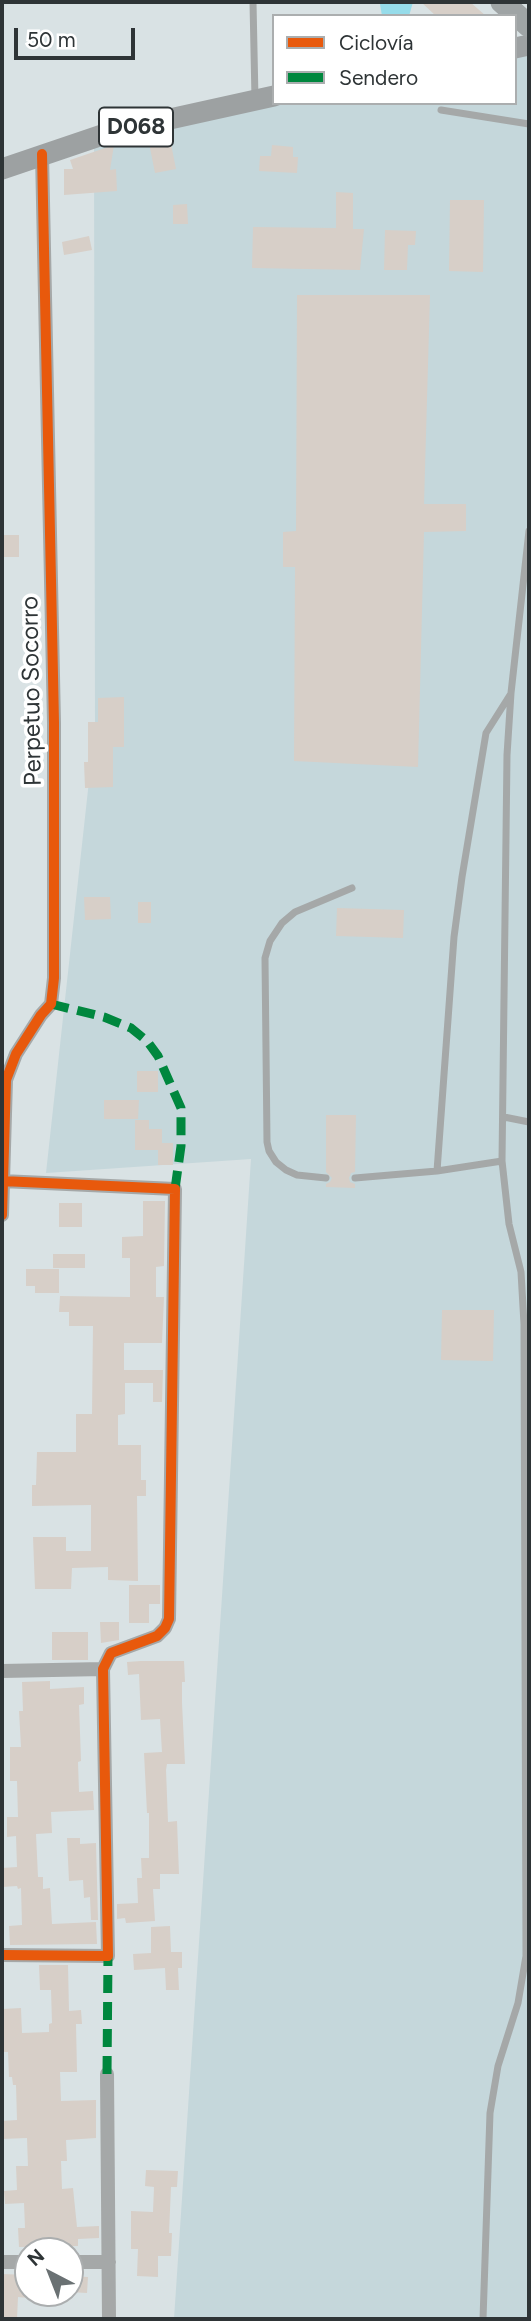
<!DOCTYPE html>
<meta charset="utf-8">
<style>
body{margin:0}
#map{position:relative;width:531px;height:2321px;overflow:hidden;background:#d9e2e4;font-family:Figtree,sans-serif}
canvas{display:block}
.frame{position:absolute;inset:0;border:4px solid #2e3436;pointer-events:none}
.legend{position:absolute;left:272px;top:14px;width:245px;height:91px;box-sizing:border-box;background:#fff;border:2px solid #abaeaf;margin:0;padding:9px 12px;list-style:none;font-size:21px;color:#2e3436}
.legend li{display:flex;align-items:center;gap:14px;height:35px}
.legend b{width:35px;border:2px solid #abaeaf}
.north{position:absolute;left:14px;top:2237px;width:70px;height:70px;box-sizing:border-box;background:#fff;border:2px solid #abaeaf;border-radius:50%;rotate:318deg;font-size:19px;font-weight:700;line-height:28px;text-align:center;color:#2e3436}
.north::after{content:'';display:block;margin:auto;width:24px;height:32px;background:#6a7173;clip-path:polygon(50% 0,100% 100%,50% 72%,0 100%)}
.scale{position:absolute;left:14px;top:28px;width:121px;height:32px;box-sizing:border-box;border:4px solid #2e3436;border-top:0;padding-left:9px;font-size:21px;line-height:24px;white-space:nowrap;color:#2e3436;-webkit-text-stroke:5px #fff;paint-order:stroke}
</style>
<div id="map">
<canvas width="531" height="2321"></canvas>
<div class="frame"></div>
<ul class="legend">
<li><b style="height:9px;background:#e8590c"></b>Ciclovía</li>
<li><b style="height:9px;background:#00873e"></b>Sendero</li>
</ul>
<div class="north">N</div>
<div class="scale">50 m</div>
</div>
<script>
const c = document.querySelector('canvas').getContext('2d');
c.lineJoin = 'round';
function fillPath(path, color) { c.fillStyle = color; c.fill(path, 'evenodd'); }
const poly = rows => new Path2D(rows.map(r => 'M' + r).join(''));
function trace(path, color, width, dash) { c.strokeStyle = color; c.lineWidth = width; c.lineCap = dash ? 'butt' : 'round'; c.setLineDash(dash || []); c.stroke(path); }
function write(font, color, halo, rows, align = 'center') {
  c.font = font + ' Figtree,sans-serif'; c.lineWidth = 7; c.setLineDash([]); c.textBaseline = 'middle'; c.strokeStyle = halo; c.fillStyle = color; for (const [text, x, y, turn = 0] of rows) {
    c.save(); c.translate(x, y); c.rotate((+turn || 0) * Math.PI / 180); c.textAlign = isNaN(turn) ? turn : align; if (halo) c.strokeText(text, 0, 0); c.fillText(text, 0, 0); c.restore();
  }
}
fillPath(poly([
 [529,50,529,2319,174,2319,251,1159,46,1173,95,726,94,141,276,103,515,103,515,53]
]), '#c5d7db');
fillPath(poly([
 [385,2,413,2,409,16,382,16,380,4]
]), '#96dcea');
fillPath(poly([
 [421,2,470,2,486,16,436,16],
 [170,139,176,169,155,173,149,143],
 [114,145,110,170,116,169,117,191,64,195,64,169,73,169,70,160],
 [272,145,293,147,293,157,298,157,297,173,259,171,260,156,271,156],
 [336,192,353,193,353,229,364,229,360,270,252,268,253,227,336,228],
 [450,200,484,200,483,272,449,271],
 [187,204,188,224,173,224,173,205],
 [385,230,416,231,415,245,408,245,407,270,384,270],
 [89,236,92,250,64,255,62,242],
 [297,295,430,295,424,504,466,504,466,531,424,532,418,767,294,761,295,567,283,567,283,532,296,531],
 [2,535,19,535,19,557,2,557],
 [124,697,124,747,113,747,113,787,85,788,84,762,88,762,88,722,98,722,98,698],
 [84,897,110,897,111,919,85,920],
 [138,902,151,902,151,923,138,923],
 [337,908,404,910,403,938,336,936],
 [137,1071,158,1071,158,1092,137,1092],
 [104,1100,139,1100,138,1119,104,1119],
 [326,1115,356,1115,355,1172,351,1173,349,1178,350,1182,355,1184,355,1188,326,1187,326,1184,330,1182,332,1178,326,1172],
 [135,1120,149,1120,149,1129,162,1129,162,1143,173,1143,173,1165,158,1165,158,1150,135,1150],
 [143,1201,165,1201,164,1266,156,1267,156,1297,164,1297,162,1343,124,1343,124,1370,163,1370,162,1402,153,1402,153,1383,125,1383,125,1414,118,1415,118,1445,141,1445,141,1480,146,1480,146,1496,137,1496,138,1581,108,1580,108,1567,72,1568,71,1589,35,1589,33,1537,66,1537,66,1551,91,1551,91,1505,32,1506,32,1485,36,1485,37,1452,76,1452,76,1414,92,1414,93,1326,69,1326,69,1312,59,1312,60,1296,130,1297,130,1258,122,1258,122,1237,143,1236],
 [59,1203,82,1203,82,1227,59,1227],
 [53,1254,85,1254,85,1268,53,1268],
 [26,1269,59,1269,59,1293,35,1293,35,1286,26,1286],
 [442,1310,494,1310,493,1361,441,1360],
 [129,1585,160,1585,160,1604,149,1604,149,1623,129,1623],
 [100,1622,119,1622,119,1640,101,1643],
 [52,1632,88,1632,88,1660,52,1660],
 [141,1661,184,1661,185,1682,182,1682,182,1703,185,1764,167,1764,166,1770,168,1822,177,1821,179,1874,160,1874,160,1889,153,1889,155,1921,126,1923,125,1918,117,1919,117,1904,138,1903,137,1878,142,1878,141,1858,149,1858,149,1813,147,1813,144,1753,162,1752,160,1719,141,1720,139,1674,128,1675,127,1662],
 [50,1681,50,1689,84,1687,84,1704,79,1705,81,1761,78,1762,79,1792,93,1791,94,1810,51,1812,52,1833,36,1834,38,1877,43,1877,43,1889,50,1888,52,1924,96,1922,97,1944,10,1945,9,1926,22,1925,21,1888,18,1889,17,1886,2,1887,2,1868,17,1867,16,1836,7,1837,7,1817,18,1817,17,1781,10,1781,10,1747,21,1747,19,1711,23,1711,22,1682],
 [67,1838,80,1838,80,1844,96,1843,98,1920,91,1920,90,1897,84,1898,83,1880,69,1881],
 [170,1926,171,1952,182,1952,182,1968,178,1968,179,1990,166,1990,165,1968,134,1970,133,1954,151,1953,151,1927],
 [39,1965,68,1965,69,2011,81,2010,82,2024,76,2024,77,2072,60,2072,61,2101,96,2100,96,2138,66,2140,67,2161,61,2161,62,2189,73,2188,77,2227,99,2226,99,2238,78,2239,78,2246,19,2247,18,2228,25,2228,24,2203,5,2204,4,2191,17,2190,16,2166,28,2166,27,2138,2,2139,2,2121,17,2120,16,2085,13,2085,12,2077,9,2077,8,2052,2,2052,2,2009,21,2008,22,2033,49,2032,49,2024,52,2023,51,1990,40,1990],
 [146,2170,178,2171,177,2187,171,2187,169,2233,172,2233,171,2256,158,2256,158,2277,137,2276,138,2249,131,2249,131,2211,153,2212,154,2187,145,2186],
 [2,2274,28,2275,28,2298,18,2297,17,2319,2,2319],
 [70,2276,88,2277,87,2293,70,2292]
]), '#d7cfc8');
trace(poly([
 [253,2,255,99],
 [441,110,529,124],
 [504,1117,529,1122],
 [437,1171,454,937,462,877,486,733,510,695],
 [326,1178,297,1175,286,1170,276,1162,269,1151,267,1142,265,958,270,941,282,923,295,912,352,888],
 [355,1178,437,1171,502,1161],
 [483,2319,490,2113,498,2066,518,2003,526,1956,524,1324,521,1272,509,1224,502,1161,507,755,511,693,529,531]
]), '#a5a8a8', 7);
trace(poly([
 [2,1181,175,1189,169,1619,165,1628,157,1636,111,1653,103,1669,108,1956,2,1955],
 [2,1215,6,1080,16,1054,41,1015,51,1004,54,978,54,723,42,154],
 [2,1671,103,1669],
 [107,2074,109,2319],
 [2,2262,28,2262],
 [70,2262,109,2262]
]), '#a5a8a8', 14);
trace(poly([
 [515,48,529,45],
 [2,169,111,132,274,96]
]), '#9da1a2', 21);
trace(poly([
 [502,2,529,26]
]), '#9fa4a5', 23);
trace(poly([
 [51,1004,104,1017,131,1028,147,1041,158,1056,181,1108,181,1146,175,1189],
 [107,2074,108,1956]
]), '#00873e', 9, [18, 9]);
trace(poly([
 [2,1181,175,1189,169,1619,165,1628,157,1636,111,1653,103,1669,108,1956,2,1955],
 [2,1215,6,1080,16,1054,41,1015,51,1004,54,978,54,723,42,154]
]), '#e8590c', 10);
for (const [x, y, w] of [
 [136,127,74]
]) { const box = new Path2D(); box.roundRect(x - w / 2, y - 19.5, w, 39, 5); c.fillStyle = '#fff'; c.fill(box); trace(box, '#2e3436', 2); }
write('bold 23px', '#2e3436', null, [
 ["D068",136,127]
]);
write('24px', '#2e3436', '#fff', [
 ["Perpetuo Socorro",32,691,-91]
]);
</script>
